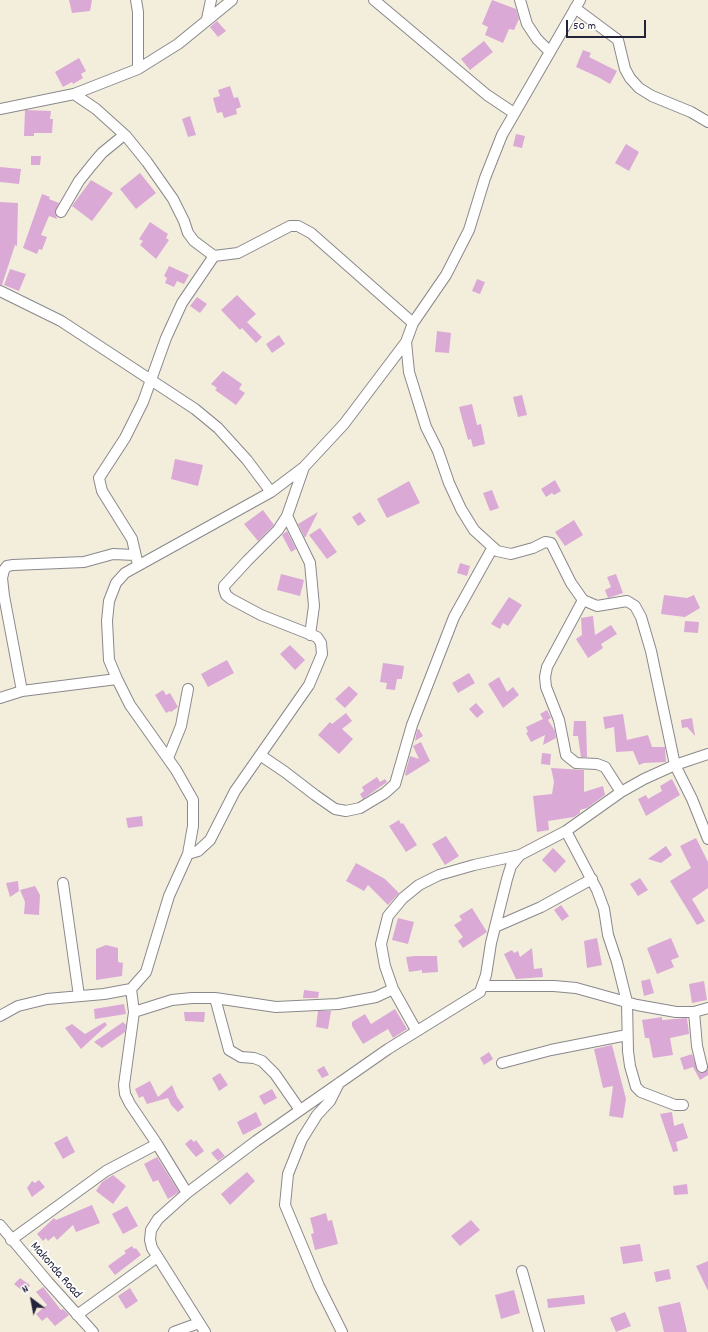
<!DOCTYPE html>
<style>
body{margin:0}
#map{position:relative;width:708px;height:1332px;overflow:hidden;background:#f3eedc;font-family:Dekko,sans-serif}
canvas{display:block}
.north{position:absolute;left:12px;top:1280px;width:40px;height:40px;-webkit-text-stroke:3px #fff;paint-order:stroke;rotate:328deg;font-size:11px;font-weight:700;line-height:16px;text-align:center;color:#22223b}
.north::after{content:'';display:block;margin:auto;width:14px;height:18px;background:#22223b;clip-path:polygon(50% 0,100% 100%,50% 72%,0 100%)}
.scale{position:absolute;left:566px;top:20px;width:80px;height:18px;box-sizing:border-box;border:2px solid #22223b;border-top:0;padding-left:5px;font-size:12px;line-height:14px;white-space:nowrap;color:#22223b;-webkit-text-stroke:3px #fff;paint-order:stroke}
</style>
<div id="map">
<canvas width="708" height="1332"></canvas>
<div class="north">N</div>
<div class="scale">50 m</div>
</div>
<script>
const c = document.querySelector('canvas').getContext('2d');
c.lineJoin = 'round';
function fillPath(path, color) { c.fillStyle = color; c.fill(path, 'evenodd'); }
const poly = rows => new Path2D(rows.map(r => 'M' + r).join(''));
function trace(path, color, width, dash) { c.strokeStyle = color; c.lineWidth = width; c.lineCap = dash ? 'butt' : 'round'; c.setLineDash(dash || []); c.stroke(path); }
function write(font, color, halo, rows, align = 'center') {
  c.font = font + ' Dekko,sans-serif'; c.lineWidth = 4; c.setLineDash([]); c.textBaseline = 'middle'; c.strokeStyle = halo; c.fillStyle = color; for (const [text, x, y, turn = 0] of rows) {
    c.save(); c.translate(x, y); c.rotate((+turn || 0) * Math.PI / 180); c.textAlign = isNaN(turn) ? turn : align; if (halo) c.strokeText(text, 0, 0); c.fillText(text, 0, 0); c.restore();
  }
}
fillPath(poly([
 [69,0,92,0,90,11,72,13],
 [492,0,516,9,519,19,514,30,509,29,503,43,485,35,488,27,482,24],
 [217,21,226,31,218,37,210,27],
 [484,41,493,52,470,70,461,59],
 [583,50,591,53,589,57,617,71,610,84,598,77,576,67],
 [79,58,86,71,81,74,83,78,73,84,72,82,63,87,55,72],
 [230,86,234,98,238,97,241,107,236,109,237,114,224,118,222,112,217,113,213,98,220,96,218,90],
 [25,110,51,111,50,119,53,119,52,133,34,133,34,136,24,136],
 [190,116,196,135,188,137,182,119],
 [516,134,525,136,522,148,513,146],
 [626,144,639,152,629,171,615,163],
 [31,156,41,156,40,165,31,165],
 [0,167,21,169,19,184,0,182],
 [140,173,156,193,136,209,120,189],
 [91,180,113,193,92,221,72,206],
 [42,194,50,197,49,199,59,203,55,212,57,219,49,216,41,235,47,237,42,250,39,249,37,254,23,248],
 [0,202,18,203,17,246,15,245,2,285,0,285],
 [150,222,168,234,166,238,169,240,156,259,140,245,143,241,139,239],
 [169,266,189,275,184,284,177,281,174,287,165,283,167,278,164,276],
 [10,269,26,274,19,291,4,285],
 [477,279,485,282,480,294,472,291],
 [237,295,256,314,247,322,262,337,256,343,242,328,240,330,221,310],
 [197,297,207,304,200,313,190,306],
 [437,331,451,333,449,353,435,352],
 [279,335,285,344,272,353,266,344],
 [223,371,242,384,239,389,245,393,236,405,215,390,217,388,211,384],
 [522,395,527,415,518,417,513,397],
 [472,404,477,425,481,424,485,444,473,447,471,439,468,440,459,407],
 [175,459,203,465,198,486,171,479],
 [555,480,561,491,554,495,552,493,546,497,541,489],
 [409,481,420,503,387,518,377,499],
 [492,490,499,508,490,511,483,493],
 [263,510,274,525,258,541,244,524],
 [318,512,305,538,298,524],
 [360,512,366,521,358,526,352,517],
 [574,520,583,535,565,546,555,532],
 [320,528,337,552,327,559,309,535],
 [287,531,296,549,291,552,282,535],
 [460,563,470,566,467,576,457,573],
 [281,574,304,580,300,596,277,590],
 [616,574,623,593,608,598,605,590,611,587,607,577],
 [664,595,687,598,694,595,700,608,685,617,661,614],
 [509,597,522,605,508,626,503,623,500,629,491,624],
 [593,616,595,635,611,625,617,634,601,644,603,648,588,658,576,639,582,635,581,618],
 [685,621,699,622,698,633,684,632],
 [290,645,305,660,295,670,280,654],
 [227,660,234,673,208,687,201,674],
 [383,663,404,666,402,679,397,679,395,690,386,689,387,683,380,682],
 [469,673,475,683,458,693,452,683],
 [499,677,507,692,513,687,519,695,503,708,488,684],
 [349,686,358,694,345,708,335,699],
 [163,690,166,695,170,693,178,707,171,712,170,711,166,713,155,695],
 [476,703,484,712,477,718,469,709],
 [547,710,551,718,548,720,555,731,556,738,543,745,545,735,531,742,526,733,528,732,526,727,543,719,540,714],
 [346,713,352,721,342,729,353,739,339,754,318,735,330,722,332,724],
 [623,714,627,740,648,735,652,747,665,747,666,762,644,763,639,765,633,751,616,752,614,727,605,729,603,717],
 [692,718,695,736,687,727,682,728,681,720],
 [574,721,586,721,587,757,581,757,578,736,573,736],
 [419,729,423,736,415,741,417,730],
 [421,742,430,761,406,776,405,774,410,756,419,759,413,746],
 [542,753,551,754,550,765,541,764],
 [551,768,584,770,584,792,603,786,605,795,587,808,580,810,580,813,574,817,548,821,549,830,537,832,533,796,552,794,554,782],
 [377,777,380,782,385,779,387,782,363,799,360,794,364,791,362,787],
 [672,779,680,795,646,816,638,799,646,795,648,799,662,791,660,786],
 [142,816,143,826,128,828,126,818],
 [399,820,401,824,403,823,417,845,406,852,389,826],
 [446,836,459,856,445,865,432,844],
 [696,838,708,862,708,888,692,899,705,921,697,925,670,881,691,868,680,846],
 [666,846,672,855,661,863,648,859],
 [553,848,566,861,555,873,542,860],
 [356,863,385,879,399,893,388,905,368,885,364,891,346,881],
 [640,878,648,890,638,896,630,884],
 [18,881,19,891,10,897,6,883],
 [35,886,40,895,39,915,24,914,25,902,20,890],
 [561,905,569,916,562,921,554,910],
 [472,908,487,932,463,948,458,941,463,937,454,925,462,920,459,916],
 [398,918,414,922,408,944,392,940],
 [597,938,602,965,587,968,584,941],
 [671,938,679,957,671,960,674,967,657,974,647,948],
 [106,945,118,948,118,962,123,963,122,976,96,980,96,949],
 [532,948,534,969,542,968,543,977,516,979,504,954,512,950,514,953,518,951,520,957],
 [415,956,437,956,438,972,422,973,422,970,409,972,406,957],
 [650,979,654,993,644,996,641,981],
 [704,981,707,1000,692,1003,689,984],
 [304,990,319,992,318,998,303,998],
 [124,1004,126,1014,95,1019,94,1009],
 [395,1009,407,1029,393,1038,388,1029,363,1044,352,1026,352,1022,365,1014,371,1024],
 [318,1011,331,1011,328,1029,316,1027],
 [184,1012,205,1012,204,1022,185,1021],
 [662,1017,662,1020,687,1018,689,1034,670,1038,673,1055,653,1058,649,1038,645,1038,642,1020],
 [105,1022,107,1025,81,1049,65,1028,72,1024,85,1034],
 [123,1022,126,1025,125,1032,102,1048,94,1042],
 [612,1045,626,1099,623,1118,609,1116,613,1086,603,1088,594,1049],
 [489,1052,493,1059,484,1065,480,1058],
 [692,1054,698,1072,703,1073,708,1069,708,1075,700,1080,693,1067,684,1070,680,1058],
 [324,1066,329,1075,322,1078,317,1070],
 [220,1073,228,1085,219,1091,212,1078],
 [150,1081,158,1097,172,1085,177,1097,184,1107,178,1112,171,1105,168,1098,147,1104,143,1096,139,1098,135,1089],
 [272,1089,277,1098,264,1105,259,1096],
 [256,1112,262,1125,243,1135,237,1122],
 [672,1112,674,1126,683,1123,688,1138,676,1142,678,1151,673,1152,660,1114],
 [67,1136,75,1152,63,1159,54,1143],
 [191,1139,194,1142,196,1140,204,1151,196,1157,185,1144],
 [218,1148,225,1156,218,1161,211,1153],
 [157,1157,179,1192,168,1199,158,1180,153,1182,144,1164],
 [247,1172,255,1181,230,1205,221,1194],
 [113,1175,126,1186,113,1204,96,1191,102,1182],
 [39,1180,45,1187,32,1197,27,1188,32,1181,35,1183],
 [687,1184,688,1194,674,1195,673,1186],
 [92,1205,100,1223,76,1232,73,1225,57,1240,54,1236,48,1241,46,1238,43,1241,37,1234,54,1218,56,1220],
 [127,1206,138,1226,123,1234,112,1214],
 [326,1213,328,1221,332,1220,338,1244,315,1250,311,1234,314,1233,310,1218],
 [471,1220,480,1230,460,1246,451,1236],
 [640,1244,643,1261,623,1264,620,1247],
 [132,1246,134,1249,136,1248,141,1255,115,1275,108,1266,126,1253,124,1251],
 [708,1261,708,1291,696,1266],
 [669,1269,671,1279,656,1282,654,1272],
 [20,1278,30,1285,25,1293,14,1284],
 [43,1287,61,1310,63,1309,69,1315,55,1326,47,1317,42,1321,36,1314,47,1305,36,1292],
 [130,1288,138,1301,126,1309,118,1296],
 [514,1290,520,1313,501,1319,495,1295],
 [584,1295,585,1304,548,1308,547,1299],
 [680,1302,687,1332,664,1332,658,1307],
 [625,1312,631,1326,616,1332,610,1318]
]), '#daa9d6');
const minor = poly([
 [136,0,138,12,138,69],
 [374,0,487,95,514,113],
 [520,0,527,24,537,39,550,52],
 [575,8,618,40,625,69,630,78,639,88,652,96,691,112,708,122],
 [207,19,211,0],
 [74,94,96,109,126,136,147,162,173,199,184,221,188,233,194,241,214,256,238,253,290,226,298,226,311,233,413,323],
 [0,109,74,94,138,69,178,44,232,0],
 [61,212,79,181,91,166,102,153,124,135],
 [0,291,61,321,195,409,218,428,247,460,271,492],
 [406,342,409,372,426,427,438,451,449,483,461,509,474,530,497,551,511,554,533,548,545,542,551,543,571,583,583,600,597,606,627,601,635,606,641,617,651,651,675,765,692,799,708,839],
 [287,516,310,563,314,606,310,635],
 [138,565,132,539,102,491,99,478,125,438,143,402,166,338,182,303,214,256],
 [583,600,547,667,545,677,546,687,559,720,566,755,576,763,597,764,605,767,621,792],
 [22,691,4,596,2,578,4,570,7,566,13,565,84,562,113,554,135,555],
 [0,698,22,691,117,679],
 [260,755,285,772,315,795,335,809,346,811,360,808,385,793,395,784,412,725,454,617,493,547],
 [168,758,181,726,188,689],
 [566,831,597,890,604,909,608,935,617,962,627,1002,628,1051,630,1066,636,1087,641,1092,675,1105,683,1105],
 [188,854,198,851,210,840,235,791,309,685,322,654,321,643,317,637,261,615,231,599,226,595,224,589,224,586,247,561,278,530,287,516,304,467],
 [63,883,79,996],
 [495,927,541,907,592,879],
 [482,986,554,986,576,988,637,1005,676,1012,694,1012,708,1008],
 [131,989,134,1012,124,1085,125,1094,130,1104,157,1144,187,1193],
 [215,998,229,1050,241,1057,254,1058,262,1061,275,1074,300,1110],
 [134,1012,172,1000,192,998,215,998,276,1007,338,1004,376,997,393,989],
 [694,1012,697,1046,702,1067],
 [0,1016,18,1006,47,999,104,994,131,989,146,972,169,896,188,854,193,826,193,800,176,770,130,705,117,679,109,660,107,621,109,601,116,583,125,573,271,492,304,467,344,424,406,342,413,323,446,275,469,230,485,178,502,135,580,0],
 [416,1030,393,989,385,966,381,944,388,916,403,898,419,885,439,875,474,865,520,855],
 [502,1063,551,1050,627,1035],
 [339,1083,330,1101,317,1115,302,1139,288,1174,285,1205,319,1286,342,1332],
 [0,1225,48,1282,93,1332],
 [11,1240,106,1171,157,1144],
 [522,1271,539,1332],
 [77,1315,156,1258],
 [174,1332,199,1323],
 [205,1332,152,1248,150,1240,151,1230,158,1219,187,1193,256,1141,388,1049,480,992,486,975,491,943,507,879,511,866,520,855,566,831,621,792,644,779,675,765,708,754]
]);
trace(minor, '#8a888c', 12);
trace(minor, '#fff', 10);
write('13px', '#22223b', '#fff', [
 ["Makonda Road",55,1271,49]
]);
</script>
